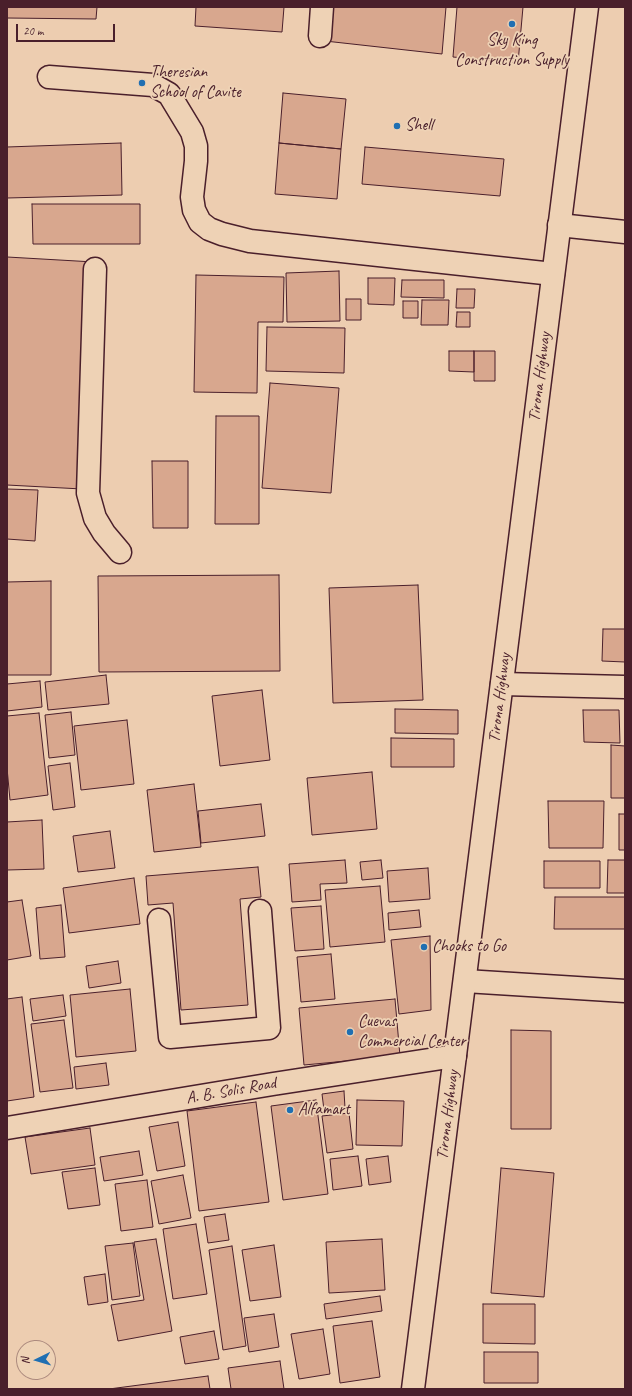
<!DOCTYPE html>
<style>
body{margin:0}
#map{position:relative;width:632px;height:1396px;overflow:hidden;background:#edcdb0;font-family:Caveat,sans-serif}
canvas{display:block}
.frame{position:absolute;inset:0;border:8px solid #4a1f2b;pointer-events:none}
.north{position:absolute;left:16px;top:1340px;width:40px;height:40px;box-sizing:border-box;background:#eed2b5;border:1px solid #ac8a7e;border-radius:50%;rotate:265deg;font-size:11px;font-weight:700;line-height:16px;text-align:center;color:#4a1f2b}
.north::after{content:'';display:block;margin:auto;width:14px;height:18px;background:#1f6fb2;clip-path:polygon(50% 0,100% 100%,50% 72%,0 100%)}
.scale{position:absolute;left:16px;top:24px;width:99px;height:18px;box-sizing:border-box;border:2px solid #4a1f2b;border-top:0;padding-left:5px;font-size:12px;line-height:14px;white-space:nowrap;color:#4a1f2b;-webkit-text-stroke:3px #eed2b5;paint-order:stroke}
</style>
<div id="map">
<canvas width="632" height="1396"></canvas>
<div class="frame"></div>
<div class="north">N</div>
<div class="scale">20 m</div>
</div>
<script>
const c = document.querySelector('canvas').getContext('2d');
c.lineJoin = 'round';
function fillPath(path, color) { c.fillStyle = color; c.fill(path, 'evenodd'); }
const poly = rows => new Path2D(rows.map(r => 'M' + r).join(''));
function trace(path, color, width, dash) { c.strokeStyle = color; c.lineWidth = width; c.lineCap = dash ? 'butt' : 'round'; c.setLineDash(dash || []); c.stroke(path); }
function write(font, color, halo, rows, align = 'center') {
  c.font = font + ' Caveat,sans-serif'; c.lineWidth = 3.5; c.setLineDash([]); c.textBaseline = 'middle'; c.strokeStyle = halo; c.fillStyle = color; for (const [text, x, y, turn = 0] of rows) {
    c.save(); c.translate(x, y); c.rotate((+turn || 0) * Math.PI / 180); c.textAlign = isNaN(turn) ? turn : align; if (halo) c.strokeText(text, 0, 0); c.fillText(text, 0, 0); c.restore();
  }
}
const building = poly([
 [7,7,97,7,96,19,7,18,7,7],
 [196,7,284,7,282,32,195,26,196,7],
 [328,7,446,7,442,54,325,41,328,7],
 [457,7,523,7,518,63,453,57,457,7],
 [283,93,346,99,341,149,279,143,283,93],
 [121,143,122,195,7,198,7,147,121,143],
 [279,143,341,149,337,199,275,194,279,143],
 [365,147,504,159,500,196,362,184,365,147],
 [32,204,140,204,140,244,33,244,32,204],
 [7,257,94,262,82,489,7,485,7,257],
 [339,271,340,321,287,322,286,273,339,271],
 [196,275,284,277,283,322,258,322,257,393,194,392,196,275],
 [368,278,395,278,394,305,368,304,368,278],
 [402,280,444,280,444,298,401,297,402,280],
 [457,289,475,289,474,308,456,308,457,289],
 [346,299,361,299,361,320,346,320,346,299],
 [422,300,449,300,448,325,421,325,422,300],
 [403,301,418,301,418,318,403,318,403,301],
 [457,312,470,312,470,327,456,327,457,312],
 [267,327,345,328,344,373,266,371,267,327],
 [449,351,474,351,474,372,449,371,449,351],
 [474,351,495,351,495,381,474,381,474,351],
 [270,383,339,388,331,493,262,488,270,383],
 [216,416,259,416,259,524,215,524,216,416],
 [152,461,188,461,188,528,153,528,152,461],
 [7,489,38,490,35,541,7,539,7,489],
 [279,575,280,671,99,672,98,576,279,575],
 [51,581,51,675,7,675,7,582,51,581],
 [418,585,423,700,333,703,329,588,418,585],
 [603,629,625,629,625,662,602,661,603,629],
 [106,675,109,704,48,710,45,682,106,675],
 [40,681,42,707,7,711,7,684,40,681],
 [262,690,270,760,220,766,212,696,262,690],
 [395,709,458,710,458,734,395,733,395,709],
 [583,710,619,710,620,743,584,742,583,710],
 [71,712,75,755,49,758,45,715,71,712],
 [39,713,48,795,10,800,7,768,7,716,39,713],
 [127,720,134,784,81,790,74,726,127,720],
 [391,738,454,739,454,767,391,767,391,738],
 [611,745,625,746,625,798,611,798,611,745],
 [70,763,75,807,53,810,48,766,70,763],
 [372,772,377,829,312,835,307,778,372,772],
 [194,784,201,847,154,852,147,790,194,784],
 [548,801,604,801,603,848,549,848,548,801],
 [261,804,265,836,201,843,198,811,261,804],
 [619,814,625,814,625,850,619,850,619,814],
 [42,820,44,869,7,870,7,822,42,820],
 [110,831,115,868,78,872,73,836,110,831],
 [345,860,347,883,320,884,321,900,292,902,289,864,345,860],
 [381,860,383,878,362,880,360,862,381,860],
 [608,860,625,860,625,893,607,893,608,860],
 [544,861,600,861,600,888,544,888,544,861],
 [258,867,261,897,240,899,248,1005,181,1010,173,903,148,905,146,876,258,867],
 [428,868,430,899,389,902,387,871,428,868],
 [134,878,140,924,69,933,63,888,134,878],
 [380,886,385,942,330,947,325,890,380,886],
 [555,897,625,897,625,929,554,929,555,897],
 [22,900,31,956,7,960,7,902,22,900],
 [61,905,65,957,40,959,36,908,61,905],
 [321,906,324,949,295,951,291,908,321,906],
 [419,910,421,927,389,930,388,913,419,910],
 [430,936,431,1010,399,1014,391,940,430,936],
 [331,954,335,999,301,1002,297,957,331,954],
 [118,961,121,983,89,988,86,966,118,961],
 [130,989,136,1051,76,1057,70,995,130,989],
 [63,995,66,1016,33,1021,30,999,63,995],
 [22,997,34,1097,7,1101,7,999,22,997],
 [395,999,400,1056,304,1065,299,1008,395,999],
 [64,1020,73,1088,40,1092,31,1024,64,1020],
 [511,1030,551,1031,551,1129,511,1129,511,1030],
 [106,1063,109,1085,76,1089,74,1067,106,1063],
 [344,1091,345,1108,324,1110,322,1094,344,1091],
 [316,1100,328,1194,283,1200,271,1106,316,1100],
 [357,1100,404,1101,402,1146,356,1145,357,1100],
 [256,1102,269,1202,199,1211,187,1111,256,1102],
 [349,1113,353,1149,327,1153,322,1116,349,1113],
 [178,1122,185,1166,157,1171,149,1127,178,1122],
 [90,1128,95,1165,31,1174,25,1137,90,1128],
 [139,1151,143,1175,104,1181,100,1157,139,1151],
 [358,1156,362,1186,333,1190,330,1159,358,1156],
 [388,1156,391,1182,369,1185,366,1159,388,1156],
 [95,1168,100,1205,68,1209,62,1172,95,1168],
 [501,1168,554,1173,544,1297,491,1293,501,1168],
 [183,1175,191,1218,159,1224,151,1181,183,1175],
 [147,1180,153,1227,121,1231,115,1184,147,1180],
 [225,1214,229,1240,208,1243,204,1217,225,1214],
 [196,1224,207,1294,173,1299,163,1229,196,1224],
 [156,1239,172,1331,118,1341,111,1305,144,1300,134,1242,156,1239],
 [382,1239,385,1290,329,1293,326,1242,382,1239],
 [133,1243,140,1296,112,1300,105,1246,133,1243],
 [274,1245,281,1297,250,1301,242,1250,274,1245],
 [232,1246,246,1346,223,1350,209,1250,232,1246],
 [105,1274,108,1302,88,1305,84,1277,105,1274],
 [380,1296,382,1311,326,1319,324,1304,380,1296],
 [483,1304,535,1304,535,1344,483,1343,483,1304],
 [274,1314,279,1347,249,1352,244,1318,274,1314],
 [372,1321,380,1377,340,1383,333,1326,372,1321],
 [323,1329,330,1374,299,1379,291,1334,323,1329],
 [214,1331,219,1359,185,1364,180,1337,214,1331],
 [484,1352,538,1352,538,1383,484,1383,484,1352],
 [280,1361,284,1389,231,1389,228,1368,280,1361],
 [208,1376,210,1389,109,1389,208,1376]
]);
fillPath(building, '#d8a78e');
trace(building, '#4a1f2b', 1);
const minor = poly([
 [320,36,322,7],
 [49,77,153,85,169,94,192,132,196,146,196,161,192,197,194,210,200,222,209,229,222,234,250,241,553,274],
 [559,225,625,232],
 [95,269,88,493,95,518,104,533,120,552],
 [502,684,625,687],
 [159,920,170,1037,269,1028,260,911],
 [465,981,625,991],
 [7,1128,273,1084,455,1056]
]);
const major = poly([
 [413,1389,587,7]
]);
trace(minor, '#4a1f2b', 25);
trace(major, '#4a1f2b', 25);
trace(minor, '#eed2b5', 22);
trace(major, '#eed2b5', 22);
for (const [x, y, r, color] of [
 [512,24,4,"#1f6fb2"],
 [142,83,4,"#1f6fb2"],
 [397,126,4,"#1f6fb2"],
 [424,947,4,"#1f6fb2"],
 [350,1032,4,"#1f6fb2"],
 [290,1110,4,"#1f6fb2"]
]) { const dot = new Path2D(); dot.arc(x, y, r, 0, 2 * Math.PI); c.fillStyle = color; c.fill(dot); trace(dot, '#eed2b5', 1.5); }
write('17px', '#4a1f2b', '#eed2b5', [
 ["Sky King",512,41,"center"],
 ["Construction Supply",512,61,"center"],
 ["Theresian",150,73],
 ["School of Cavite",150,93],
 ["Shell",405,126],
 ["Chooks to Go",432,947],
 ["Cuevas",358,1022],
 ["Commercial Center",358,1042],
 ["Alfamart",298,1110]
], 'left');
write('17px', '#4a1f2b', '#eed2b5', [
 ["Tirona Highway",540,377,-83],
 ["Tirona Highway",500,698,-83],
 ["A. B. Solis Road",231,1091,-10],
 ["Tirona Highway",448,1115,-83]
]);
</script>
